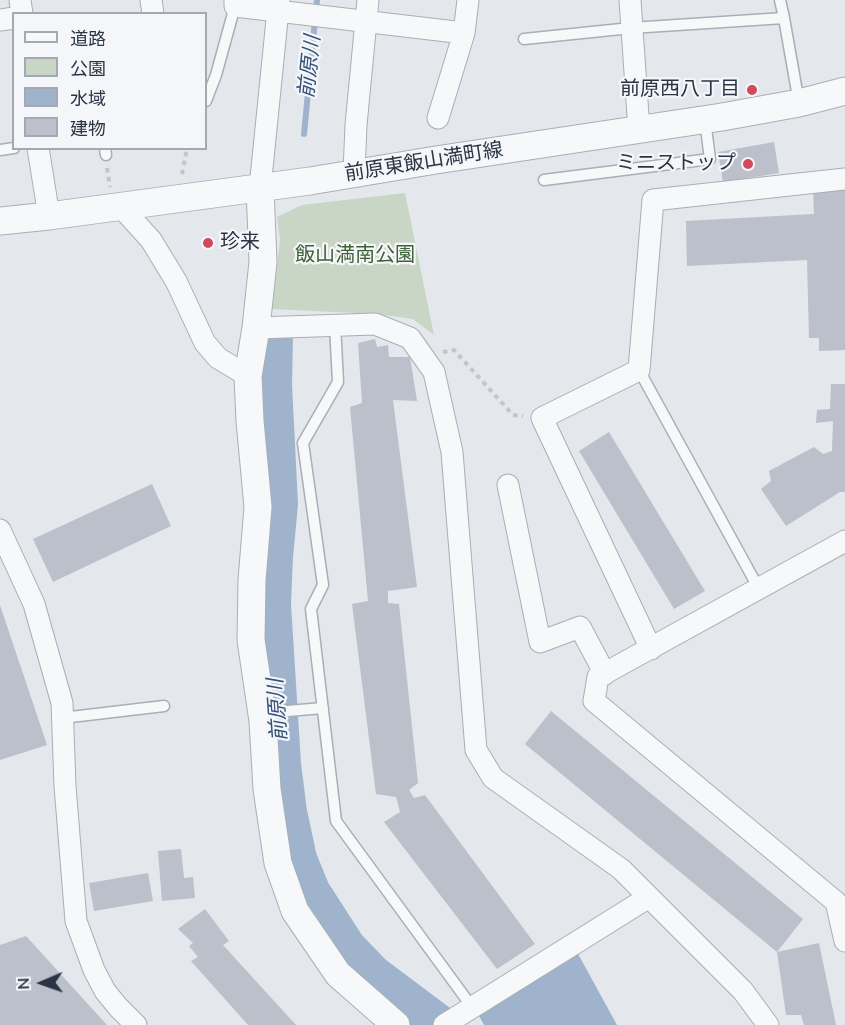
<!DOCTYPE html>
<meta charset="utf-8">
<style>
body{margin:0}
#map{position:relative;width:845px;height:1025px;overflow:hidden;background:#e4e7ec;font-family:"Nunito Sans","Noto Sans JP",sans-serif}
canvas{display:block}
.legend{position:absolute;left:12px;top:12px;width:195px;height:138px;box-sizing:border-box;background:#f4f6f9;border:2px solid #a4a8b1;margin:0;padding:8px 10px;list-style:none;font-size:18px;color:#2b3445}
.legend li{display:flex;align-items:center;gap:12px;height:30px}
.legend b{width:30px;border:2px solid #a4a8b1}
.north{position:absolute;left:12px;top:953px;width:60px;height:60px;-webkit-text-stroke:4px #f4f6f9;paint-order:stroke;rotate:268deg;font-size:16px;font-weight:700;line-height:24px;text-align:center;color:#2b3445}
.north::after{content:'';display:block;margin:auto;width:21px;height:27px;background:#2b3445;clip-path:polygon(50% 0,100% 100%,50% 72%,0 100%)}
</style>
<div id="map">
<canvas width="845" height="1025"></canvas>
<ul class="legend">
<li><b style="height:8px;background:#f7f8fa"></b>道路</li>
<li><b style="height:16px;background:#c9d6c5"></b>公園</li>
<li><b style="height:16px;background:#9fb4cc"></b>水域</li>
<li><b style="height:16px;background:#bbc0ca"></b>建物</li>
</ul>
<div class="north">N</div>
</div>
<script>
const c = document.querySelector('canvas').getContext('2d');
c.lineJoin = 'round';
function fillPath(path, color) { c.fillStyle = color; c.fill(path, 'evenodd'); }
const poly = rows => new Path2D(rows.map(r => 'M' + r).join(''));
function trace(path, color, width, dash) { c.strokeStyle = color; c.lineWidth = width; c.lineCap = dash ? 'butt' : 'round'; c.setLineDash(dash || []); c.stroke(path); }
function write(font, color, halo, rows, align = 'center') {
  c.font = font + ' "Nunito Sans","Noto Sans JP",sans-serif'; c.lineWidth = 4.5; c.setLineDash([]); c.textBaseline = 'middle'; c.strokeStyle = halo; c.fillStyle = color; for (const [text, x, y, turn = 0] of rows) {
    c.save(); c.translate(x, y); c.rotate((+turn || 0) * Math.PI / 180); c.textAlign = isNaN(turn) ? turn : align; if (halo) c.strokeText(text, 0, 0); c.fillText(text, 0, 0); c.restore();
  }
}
fillPath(poly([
 [405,193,434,335,413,319,377,314,272,309,280,240,277,217,302,205]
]), '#c9d6c5');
fillPath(poly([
 [577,952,617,1025,484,1025,477,1012]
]), '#9fb4cc');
trace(poly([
 [304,134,317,0]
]), '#9fb4cc', 6);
trace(poly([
 [274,337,273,385,279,504,274,556,272,605,282,764,288,812,298,859,311,891,347,947,373,974,441,1025]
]), '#9fb4cc', 38);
fillPath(poly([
 [774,142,779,173,723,182,718,152],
 [845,188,845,350,819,351,819,338,809,338,807,260,687,266,686,221,814,214,813,190],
 [375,339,377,347,388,345,389,357,410,357,417,401,393,400,417,587,388,591,388,603,399,604,418,783,409,790,414,798,425,795,535,944,497,969,384,822,400,812,396,797,376,794,352,604,368,601,350,407,362,403,358,343],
 [831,384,845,384,845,492,840,492,786,526,761,489,771,481,769,471,814,447,823,454,832,451,833,421,816,423,817,410,830,409],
 [609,432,705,591,674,609,579,451],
 [152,484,171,526,53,582,33,539],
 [0,605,47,745,0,760],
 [551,711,803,919,777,952,525,744],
 [181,849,184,878,193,877,195,898,162,901,158,851],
 [148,873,153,901,94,911,89,883],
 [205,909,229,941,223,945,296,1025,248,1025,191,961,198,957,189,946,193,943,178,929],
 [26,936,107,1025,0,1025,0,945],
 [819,943,836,1025,804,1025,801,1015,786,1015,777,952]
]), '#bbc0ca');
const service = poly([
 [780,0,784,18],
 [524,39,631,28,784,18,799,103],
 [206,101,216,75,235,6],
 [105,148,106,155],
 [0,150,14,148],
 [544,180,710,159,705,120],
 [335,325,338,382,303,443,323,585,311,609,336,821,472,1007],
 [639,370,759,589],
 [264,713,323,708],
 [62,718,164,706]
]);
const minor = poly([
 [20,0,22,14],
 [151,0,153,14],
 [235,0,235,6,464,33],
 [630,0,639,130],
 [0,20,14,18],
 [438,118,464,33,468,0],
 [38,148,49,216],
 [354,173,356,125,368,0],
 [260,188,279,0],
 [121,207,151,240,176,281,205,343,218,358,248,376],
 [256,328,375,324,410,338,434,372,452,452,476,750,493,778,621,869,743,991,768,1025],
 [508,485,540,642,580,627,605,674],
 [0,530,34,604,62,703,65,786,76,921,94,970,105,991,118,1007,136,1025],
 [845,541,598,677,594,701,836,902,845,941],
 [651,649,542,418,639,370,653,200,845,179],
 [444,1025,649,897]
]);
const tertiary = poly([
 [260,188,263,262,256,328,248,376,250,421,258,507,252,580,251,640,263,721,267,789,278,863,295,911,338,974,396,1025],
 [0,221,49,216,310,181,436,160,722,117,799,103,845,91]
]);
trace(service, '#a9aeb7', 13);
trace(minor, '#a9aeb7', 23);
trace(tertiary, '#a9aeb7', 29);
trace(poly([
 [107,168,110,187],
 [182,174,187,148],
 [443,352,454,350,513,415,523,416]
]), '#c2c5cb', 4, [4.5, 4.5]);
trace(service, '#f7f8fa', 10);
trace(minor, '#f7f8fa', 21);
trace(tertiary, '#f7f8fa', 27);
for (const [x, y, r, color] of [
 [752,90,6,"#d1495b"],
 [748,164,6,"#d1495b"],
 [208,243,6,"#d1495b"]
]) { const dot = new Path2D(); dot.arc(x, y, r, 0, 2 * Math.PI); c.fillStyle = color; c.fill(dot); trace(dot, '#f4f6f9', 2); }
write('20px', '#2b3445', '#f4f6f9', [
 ["前原西八丁目",740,90],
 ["ミニストップ",736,164],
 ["珍来",220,243,"left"]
], 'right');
write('20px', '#2b3445', '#f4f6f9', [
 ["前原東飯山満町線",424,163,-9]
]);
write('20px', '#3f6138', '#f4f6f9', [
 ["飯山満南公園",355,256]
]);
write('italic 21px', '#34527a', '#f4f6f9', [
 ["前原川",311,67,-84],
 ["前原川",279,710,-94]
]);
</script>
